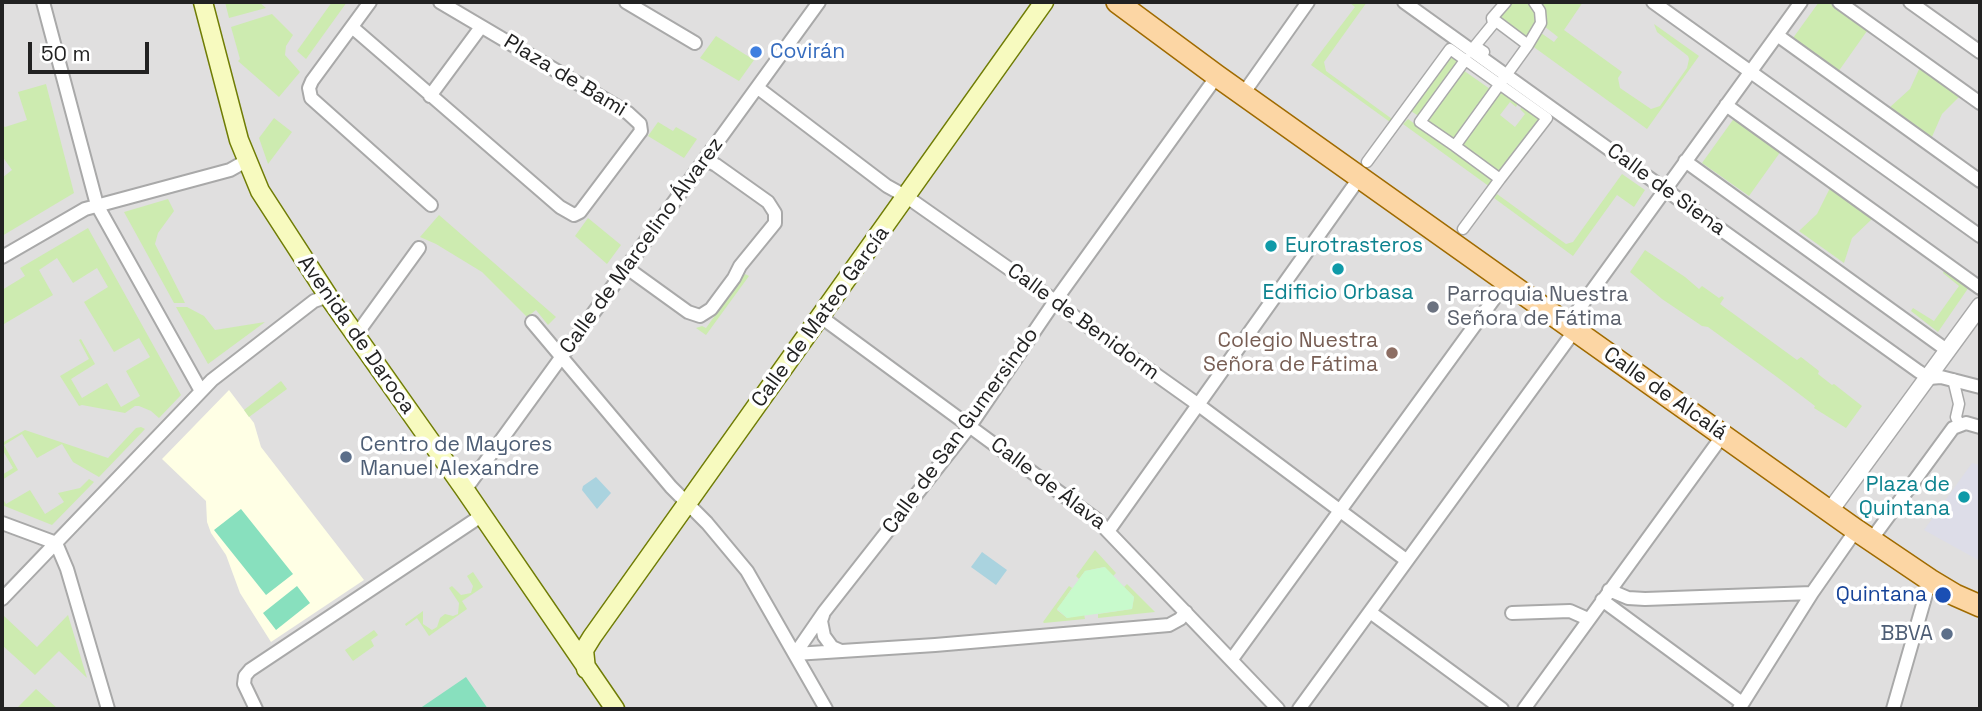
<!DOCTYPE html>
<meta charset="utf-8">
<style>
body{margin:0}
#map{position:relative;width:1982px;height:711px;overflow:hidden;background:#f2efe9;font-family:"Space Grotesk",sans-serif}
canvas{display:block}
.frame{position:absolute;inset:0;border:4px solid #222;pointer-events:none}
.scale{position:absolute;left:28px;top:42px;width:121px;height:32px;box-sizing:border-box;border:4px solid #222;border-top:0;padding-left:9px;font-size:21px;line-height:24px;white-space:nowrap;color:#222;-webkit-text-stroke:5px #fff;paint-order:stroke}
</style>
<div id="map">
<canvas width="1982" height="711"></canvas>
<div class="frame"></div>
<div class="scale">50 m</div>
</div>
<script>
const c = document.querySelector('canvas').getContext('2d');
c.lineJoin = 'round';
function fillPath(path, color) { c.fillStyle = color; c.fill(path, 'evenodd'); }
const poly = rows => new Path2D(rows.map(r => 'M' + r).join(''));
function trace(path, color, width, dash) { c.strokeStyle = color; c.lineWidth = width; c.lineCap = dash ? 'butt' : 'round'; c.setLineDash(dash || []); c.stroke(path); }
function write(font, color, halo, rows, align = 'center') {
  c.font = font + ' "Space Grotesk",sans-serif'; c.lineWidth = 7; c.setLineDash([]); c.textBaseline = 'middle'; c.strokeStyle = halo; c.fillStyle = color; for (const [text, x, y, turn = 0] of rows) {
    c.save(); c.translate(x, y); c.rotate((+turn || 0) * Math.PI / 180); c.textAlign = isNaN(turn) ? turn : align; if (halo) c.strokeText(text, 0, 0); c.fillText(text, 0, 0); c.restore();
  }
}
fillPath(poly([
 [2,2,1980,2,1980,709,2,709]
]), '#e0dfdf');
fillPath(poly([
 [229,390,254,423,261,447,364,580,271,642,240,593,226,555,211,533,207,522,206,501,162,459]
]), '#ffffe5');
fillPath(poly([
 [225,2,259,2,266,8,229,18],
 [332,2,347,2,306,59,297,51],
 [1349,2,1367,2,1324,62,1326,71,1392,119,1390,122,1311,65,1355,7],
 [1513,2,1529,2,1535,9,1537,21,1525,40,1497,20,1505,8],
 [1539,2,1583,2,1564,30,1622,72,1618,78,1620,88,1651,109,1660,106,1687,68,1689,59,1688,56,1657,32,1654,24,1699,56,1647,129,1531,45,1541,33,1554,42,1558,37,1544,26,1546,16],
 [1819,2,1828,2,1867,31,1838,72,1793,38],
 [272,14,293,35,286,46,285,55,300,72,279,97,238,61,240,59,231,27],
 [716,36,754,60,739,81,700,58],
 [1453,53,1461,60,1420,117,1411,111],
 [1920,67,1960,96,1942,114,1931,139,1889,108,1910,89],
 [1463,70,1490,89,1453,141,1426,121],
 [46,84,74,193,2,236,2,178,12,170,2,156,2,125,5,127,27,120,18,92],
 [1500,89,1518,103,1516,107,1510,102,1500,115,1515,127,1525,114,1520,109,1523,106,1541,119,1499,174,1461,147,1461,144],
 [1735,117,1781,151,1749,196,1702,163],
 [274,118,292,132,268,164,259,138],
 [1408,119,1494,181,1490,187,1403,124],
 [658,122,673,131,676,127,697,139,684,158,648,136],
 [1622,174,1645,190,1634,207,1617,195,1573,256,1494,198,1497,194,1566,244,1573,242],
 [1830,188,1872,219,1852,238,1844,263,1799,231,1817,214],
 [168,199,174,211,158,233,155,244,185,303,174,303,124,212],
 [439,215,556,317,548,325,536,310,527,317,482,272,436,244,420,237],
 [588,218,621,245,607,264,575,236],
 [88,228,181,395,159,418,151,411,139,406,135,406,125,413,82,405,79,406,60,376,89,359,79,340,81,339,95,364,71,379,82,398,107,383,121,407,140,396,126,371,150,357,139,338,114,352,84,302,108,287,97,268,73,283,57,258,39,270,53,295,4,324,2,321,2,290,25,276,20,268],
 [1645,250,1685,277,1699,289,1702,286,1719,298,1722,296,1724,298,1720,304,1797,360,1801,357,1819,371,1818,374,1832,385,1834,384,1862,406,1846,428,1814,408,1815,406,1777,377,1708,327,1702,326,1662,299,1630,272],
 [1945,269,1969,287,1938,332,1911,311,1913,308,1934,321,1959,286,1943,273],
 [745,274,749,276,706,335,696,328,702,326,706,328],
 [176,307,187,307,204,316,215,330,265,322,208,364],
 [281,381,287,389,249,417,244,410],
 [141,427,145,429,99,477,73,462,62,444,37,458,22,434,4,445,18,470,2,480,2,475,13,468,2,449,2,443,25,430,108,458,136,428],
 [89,479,94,482,52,525,2,505,2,498,6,504,30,490,45,514,64,502,58,493,80,488],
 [1095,550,1116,573,1113,576,1104,567,1085,571,1079,579,1076,576],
 [473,572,483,587,462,601,467,609,429,636,417,618,406,626,405,624,423,611,423,624,432,630,437,627,440,618,445,614,453,616,458,614,459,603,449,588,452,586,461,595,471,593,473,586,467,576],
 [1127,584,1155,612,1098,618,1098,614,1132,609,1134,597,1124,587],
 [1069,586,1072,588,1057,610,1067,618,1084,614,1085,619,1044,623,1043,622],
 [68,615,87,678,59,651,35,675,2,645,2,618,4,616,37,647],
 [374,630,378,635,371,640,374,646,353,661,345,650],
 [36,689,58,709,16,709]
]), '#cdebb0');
fillPath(poly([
 [1105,567,1134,597,1132,609,1067,618,1057,609,1085,571]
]), '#c8facc');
fillPath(poly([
 [241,509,293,574,266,595,214,530],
 [297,586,310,603,276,630,263,613],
 [466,677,488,709,419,709]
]), '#88e0be');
fillPath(poly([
 [1972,463,1980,465,1980,561,1924,530]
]), '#dddde8');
fillPath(poly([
 [596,477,611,493,597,509,582,490,583,486],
 [982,552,1007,570,996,585,971,567]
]), '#aad3df');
const pedestrian = poly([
 [1492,18,1528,45],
 [1484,52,1475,46,1493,24,1492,18,1506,2],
 [1455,146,1420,122,1466,59],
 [1367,162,1450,49,1547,118,1500,179],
 [1463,229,1500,179,1455,146,1528,45,1541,23,1540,11,1534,2],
 [1953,379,1959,404,1956,417,1959,424]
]);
const minor = poly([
 [43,2,97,205,201,391],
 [370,2,312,81,309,88,311,98,431,205],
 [626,2,695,43],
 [1404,2,1918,371,1929,378,1941,377,1980,387],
 [1653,2,1980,236],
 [1839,2,1980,103],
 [1910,2,1980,52],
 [352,27,560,207,574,215,580,212,641,131,640,124,628,113,440,2],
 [1777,35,1980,181],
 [758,88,887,186,907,197,1055,301,1068,312,1200,406,1406,560],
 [1243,94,1308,2],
 [430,96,481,27],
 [1726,105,1980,288],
 [1685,161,1948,351],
 [2,257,85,209,230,170,246,161],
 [627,268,688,312,700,316,711,309,734,278,740,266,775,223,775,213,768,202,716,165,706,160],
 [821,317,1097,520,1278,709],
 [532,322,671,487,707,523,747,571,826,709],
 [1568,324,1801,2],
 [356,335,419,248],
 [465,490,819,2],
 [2,523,56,543,67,569,108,709],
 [1109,530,1360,177],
 [1871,540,1953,428,1966,423,1980,427],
 [1609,590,1628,598,1645,599,1812,593],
 [2,599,212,380,314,301,328,296],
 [1602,600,1742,703],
 [1370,612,1502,709],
 [1512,613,1570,611,1588,619],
 [823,615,821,621,824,636,832,647,841,651],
 [795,654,824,612,970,426,1055,301,1217,76],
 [795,654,935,645,1169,625,1180,619,1186,612],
 [1232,659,1507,281],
 [256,709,244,684,245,676,250,670,481,516],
 [1299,709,1575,330],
 [1524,709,1723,435],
 [1739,709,1812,593,1856,530],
 [1893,709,1930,580]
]);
const tertiary = poly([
 [1830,511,1980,306]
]);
const secondary = poly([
 [203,2,239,140,260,191,328,296,465,490,615,709],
 [586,669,584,650,592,637,1044,2]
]);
const primary = poly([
 [1117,2,1217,76,1856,530,1930,580,1955,595,1980,606]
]);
trace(pedestrian, '#a9a9a9', 13);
trace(minor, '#a9a9a9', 16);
trace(tertiary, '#a9a9a9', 19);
trace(secondary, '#707d05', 21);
trace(primary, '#a06b00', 24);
trace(pedestrian, '#fff', 10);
trace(minor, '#fff', 12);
trace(tertiary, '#fff', 16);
trace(secondary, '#f7fabf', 18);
trace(primary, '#fcd6a4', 21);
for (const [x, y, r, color] of [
 [756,52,7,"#3f7fe0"],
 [1271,246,7,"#0f9aa8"],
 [1338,269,7,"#0f9aa8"],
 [1433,307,7,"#6b7280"],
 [1392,353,7,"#8d6e63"],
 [346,457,7,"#5c6f8a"],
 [1964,497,7,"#0f9aa8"],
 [1943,595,9,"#1a4fb4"],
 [1947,634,7,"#5c6f8a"]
]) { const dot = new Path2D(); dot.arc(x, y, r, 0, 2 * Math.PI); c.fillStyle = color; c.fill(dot); trace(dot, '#fff', 2.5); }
write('21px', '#366cbe', '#fff', [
 ["Covirán",770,52]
], 'left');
write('21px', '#222', '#fff', [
 ["Plaza de Bami",565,76,31],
 ["Calle de Siena",1666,190,36],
 ["Calle de Marcelino Álvarez",642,246,-54],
 ["Calle de Mateo García",821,317,-54],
 ["Calle de Benidorm",1083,322,36],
 ["Avenida de Daroca",356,335,55],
 ["Calle de Alcalá",1665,394,35],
 ["Calle de San Gumersindo",961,431,-54],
 ["Calle de Álava",1048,484,37]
]);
write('21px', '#0d838f', '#fff', [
 ["Eurotrasteros",1285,246],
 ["Edificio Orbasa",1338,293,"center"],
 ["Plaza de",1950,485,"right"],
 ["Quintana",1950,509,"right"]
], 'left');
write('21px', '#5b616d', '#fff', [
 ["Parroquia Nuestra",1447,295],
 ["Señora de Fátima",1447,319]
], 'left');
write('21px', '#785e54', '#fff', [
 ["Colegio Nuestra",1378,341],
 ["Señora de Fátima",1378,365]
], 'right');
write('21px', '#4e5e75', '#fff', [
 ["Centro de Mayores",360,445],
 ["Manuel Alexandre",360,469],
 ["BBVA",1933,634,"right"]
], 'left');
write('21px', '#164399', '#fff', [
 ["Quintana",1927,595]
], 'right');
</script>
